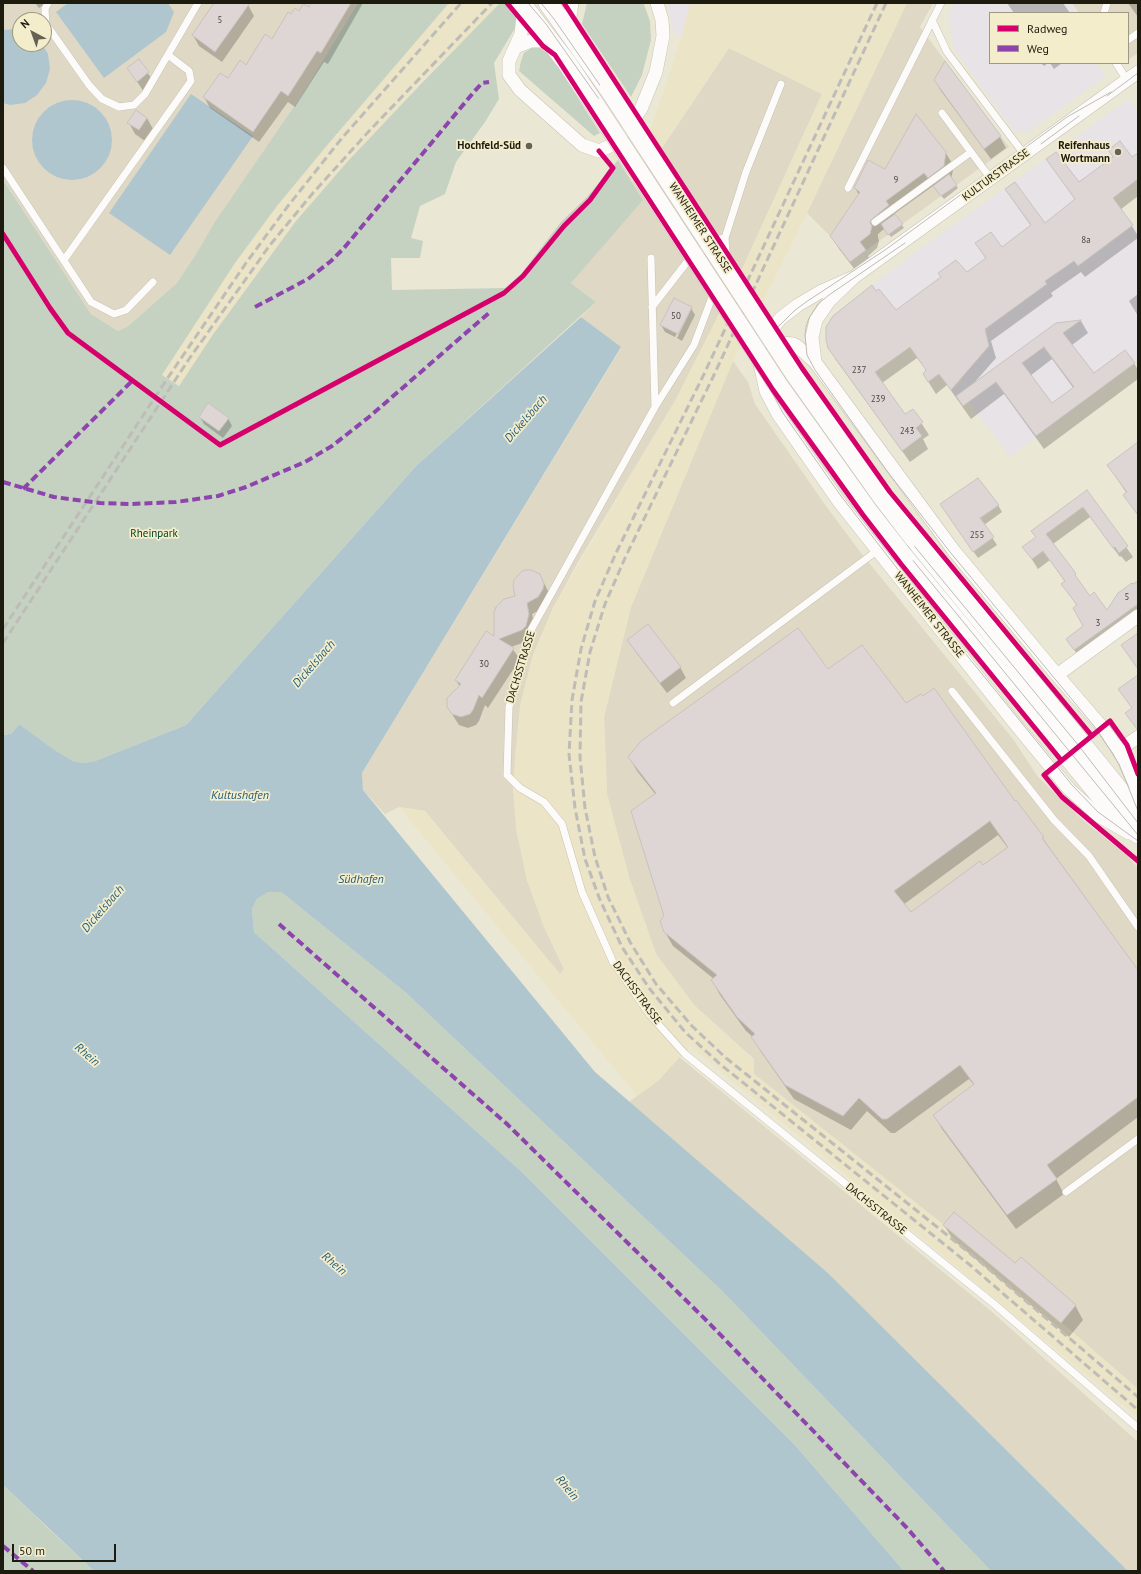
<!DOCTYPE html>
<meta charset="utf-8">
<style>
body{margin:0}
#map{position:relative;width:1141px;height:1574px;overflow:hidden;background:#ebe7d5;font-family:"PT Sans",sans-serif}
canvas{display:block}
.frame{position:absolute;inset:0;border:4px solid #1d1a0e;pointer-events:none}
.legend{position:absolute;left:989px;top:12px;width:140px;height:52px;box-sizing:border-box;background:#f4edcc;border:1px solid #9e9980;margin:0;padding:5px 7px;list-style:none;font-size:12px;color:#1d1a0e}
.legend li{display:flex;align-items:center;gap:8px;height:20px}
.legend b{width:20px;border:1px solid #9e9980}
.north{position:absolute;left:12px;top:12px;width:40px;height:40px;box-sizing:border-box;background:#f4edcc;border:1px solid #9e9980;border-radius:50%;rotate:319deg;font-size:11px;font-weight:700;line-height:16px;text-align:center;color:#1d1a0e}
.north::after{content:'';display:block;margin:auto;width:14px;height:18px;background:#656254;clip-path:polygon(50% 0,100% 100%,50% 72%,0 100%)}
.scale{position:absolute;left:12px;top:1544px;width:104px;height:18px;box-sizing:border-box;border:2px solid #1d1a0e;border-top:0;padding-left:5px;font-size:12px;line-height:14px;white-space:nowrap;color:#1d1a0e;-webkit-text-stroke:3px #f4edcc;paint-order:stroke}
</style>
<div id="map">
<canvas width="1141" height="1574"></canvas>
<div class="frame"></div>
<ul class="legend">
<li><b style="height:5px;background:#d6006c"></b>Radweg</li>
<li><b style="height:5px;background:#8e44ad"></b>Weg</li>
</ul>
<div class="north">N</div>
<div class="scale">50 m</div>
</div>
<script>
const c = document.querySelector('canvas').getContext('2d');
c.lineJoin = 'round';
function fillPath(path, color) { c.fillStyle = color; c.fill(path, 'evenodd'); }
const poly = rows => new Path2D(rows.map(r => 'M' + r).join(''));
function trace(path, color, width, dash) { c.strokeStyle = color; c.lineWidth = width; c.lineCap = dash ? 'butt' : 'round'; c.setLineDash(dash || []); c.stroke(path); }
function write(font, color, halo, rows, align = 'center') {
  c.font = font + ' "PT Sans",sans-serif'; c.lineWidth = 3.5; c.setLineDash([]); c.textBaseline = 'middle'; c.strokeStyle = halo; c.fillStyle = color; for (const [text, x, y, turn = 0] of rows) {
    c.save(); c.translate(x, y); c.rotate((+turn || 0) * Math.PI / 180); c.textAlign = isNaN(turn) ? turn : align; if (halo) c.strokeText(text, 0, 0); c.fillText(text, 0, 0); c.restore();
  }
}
fillPath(poly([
 [667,3,690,3,682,36,674,34],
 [955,3,1072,3,1079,13,990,13,990,63,1096,63,1106,76,1027,133,1014,131,954,49,948,15],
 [1129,99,1138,111,1138,181,1114,198,1138,231,1138,361,1010,457,969,402,963,406,951,390,962,382,951,366,985,341,988,327,877,342,842,368,827,344,826,327,833,315,921,248]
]), '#e7e3e7');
fillPath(poly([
 [3,3,358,3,299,99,214,223,198,251,177,283,127,327,118,331,91,314,3,180],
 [20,20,44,20,44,44,20,44],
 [907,3,933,3,920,27,1009,147,850,262,830,236,807,213],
 [1072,3,1138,3,1138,53,1128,60,1128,13,1079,13],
 [729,48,822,94,743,267,675,401,578,562,553,608,533,655,520,706,516,828,527,880,544,927,564,969,560,974,425,811,399,807,385,814,363,790,362,773,621,348,581,317,596,302,571,283,633,182,664,145],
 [733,361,748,382,755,404,826,506,861,553,1013,739,1038,777,1085,822,1128,856,1138,868,1138,1389,1077,1336,979,1253,754,1074,754,1059,694,1005,656,954,629,877,607,794,604,717,631,607],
 [679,1057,991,1311,1138,1442,1138,1571,1128,1571,828,1273,629,1102,659,1080]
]), '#dfd8c5');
fillPath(poly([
 [449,3,500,3,419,85,348,161,296,221,214,333,179,386,162,375,235,263,277,206,329,143],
 [690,3,907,3,807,213,733,361,631,607,604,717,607,794,629,877,656,954,694,1005,754,1060,754,1074,979,1253,1077,1336,1138,1389,1138,1417,690,1046,659,1080,637,1096,399,807,425,811,560,974,564,968,544,927,527,880,516,828,513,789,515,756,520,706,533,655,553,608,675,401,743,267,822,94,729,48,664,145,633,182,643,200,630,211,571,283,554,276,523,306,461,361,360,448,329,468,290,489,233,509,188,519,148,522,121,522,96,520,47,512,18,506,3,500,3,485,52,499,103,507,134,508,178,505,219,498,249,489,278,479,316,460,355,437,380,418,422,378,517,294,541,270,574,231,622,170,651,128,682,36]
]), '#ebe4c6');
fillPath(poly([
 [358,3,449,3,329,143,277,206,235,263,162,375,179,386,214,333,296,221,348,161,419,86,500,3,504,3,517,19,514,30,494,63,499,99,485,122,456,162,445,194,420,206,411,238,423,241,420,258,391,258,392,290,505,288,521,274,561,222,587,197,618,160,643,200,571,283,596,302,416,466,186,725,95,761,83,763,73,761,55,750,19,724,12,733,6,735,3,734,3,180,91,314,118,331,127,327,177,283,198,251,214,223,299,99],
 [587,3,643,3,644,5,650,21,651,40,642,75,631,97,582,24],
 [539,47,552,57,600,133,594,136,519,71,521,61,524,53,532,48],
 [268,891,281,892,405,992,722,1291,991,1571,904,1571,794,1444,523,1173,254,932,252,909,257,899],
 [3,1485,51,1531,94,1571,3,1571]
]), '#c5d2c1');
fillPath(poly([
 [68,3,168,3,174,12,166,32,104,78,56,12],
 [14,29,20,30,20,44,42,44,48,54,50,69,46,83,37,95,25,103,10,105,3,103,3,30],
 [191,94,253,136,170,255,109,213],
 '32 140a40 40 0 1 1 80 0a40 40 0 1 1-80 0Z',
 [581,317,621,347,362,773,363,790,595,1072,828,1273,1128,1571,991,1571,722,1291,405,992,281,892,268,892,257,899,252,909,254,932,523,1173,794,1444,904,1571,94,1571,3,1485,3,734,6,735,12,733,19,724,55,750,73,761,83,763,95,761,186,725,416,466]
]), '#b0c6cf');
fillPath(poly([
 [35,3,46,3,39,8],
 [215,3,245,3,248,5,254,16,222,62,199,46,193,35],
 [312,3,363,3,328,64,324,62,295,107,288,102,259,142,210,108,204,97,247,66,273,40,291,16,309,8],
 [1007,3,1063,3,1070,13,1014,13],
 [1128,3,1138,3,1138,17],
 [139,60,155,84,144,92,128,68],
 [1041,63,1048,63,1044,66],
 [1050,63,1062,63,1054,69],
 [935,80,1000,137,1006,148,991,159,941,91],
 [147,118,153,129,145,141,135,134,129,123],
 [945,152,954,166,951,179,958,188,944,199,933,186,894,214,904,228,891,237,884,229,878,234,878,237,879,241,877,248,868,256,873,265,859,275,839,249,831,236,859,195,855,188,886,170],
 [1138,154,1138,196,1120,210,1132,226,1138,236,1138,238,1085,277,1081,272,1051,293,1053,296,991,341,996,358,974,383,1057,324,1081,321,1088,333,1072,345,1093,374,1134,363,1138,370,1138,379,1044,449,1004,394,971,419,947,385,936,394,924,375,927,371,917,358,882,383,905,415,913,410,929,435,923,439,928,449,910,462,836,360,829,348,876,292,895,312,966,273,986,259,977,244,1002,248,1031,226,1006,190,1045,224,1076,201,1048,159,1078,184,1132,159],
 [1052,359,1074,389,1052,405,1030,376],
 [1138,294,1138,316,1129,301],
 [691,308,695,315,682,341,677,338,691,310,689,310,675,337,665,332,661,325],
 [200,417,228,418,232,426,223,438,204,424],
 [1138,444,1138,516,1125,495,1127,494,1108,465],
 [1087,491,1133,557,1126,562,1121,556,1120,557,1090,517,1053,544,1071,569,1089,597,1107,612,1138,582,1138,619,1081,660,1067,639,1084,626,1077,606,1063,584,1065,582,1050,560,1038,569,1024,547,1036,538],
 [998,505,1002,512,984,525,997,545,978,558,945,511],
 [526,571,542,579,548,591,549,600,544,608,532,614,535,626,528,641,511,647,520,659,488,708,485,705,479,721,476,725,468,728,459,725,450,711,460,687,456,680,495,638,516,596,514,585,518,576],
 [629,641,680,667,686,678,667,693,635,651],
 [828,670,906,705,1015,802,1016,801,1138,971,1138,1117,1056,1179,1064,1194,1016,1229,942,1129,934,1115,974,1085,969,1079,895,1133,891,1133,867,1111,851,1130,794,1099,761,1052,753,1037,746,1031,720,995,712,980,714,979,673,946,665,932,665,917,656,795,637,771,629,757],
 [998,835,1008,848,911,914,903,905],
 [944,1225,1015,1264,1075,1305,1083,1320,1069,1337,953,1240]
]), '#0003');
const building = poly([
 [214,3,250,3,215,52,192,35,214,3],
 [311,3,351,3,321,53,317,51,288,96,281,91,253,132,203,97,220,73,228,78,240,60,246,65,265,34,272,39,288,12,291,14,295,8,299,11,303,4,309,7,311,3],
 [139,59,149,72,137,82,127,68,139,59],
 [945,61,1001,136,984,149,934,80,945,61],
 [136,110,147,118,139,130,127,123,136,110],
 [916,114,946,152,944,166,928,178,924,173,886,201,889,205,871,220,870,223,872,226,870,234,860,242,866,250,850,262,830,236,860,192,854,188,868,160,885,169,916,114],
 [1120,141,1132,157,1138,153,1138,179,1113,198,1133,225,1078,266,1074,261,1045,281,1047,284,985,329,989,346,951,390,939,374,928,382,923,374,926,370,910,347,875,372,905,414,913,409,923,422,916,428,922,436,902,451,828,348,826,340,826,327,833,316,872,285,876,291,879,289,896,310,941,277,938,273,956,260,967,272,986,258,975,243,991,232,1002,247,1031,225,1005,189,1015,182,1045,223,1075,199,1046,159,1056,152,1079,182,1113,157,1108,150,1120,141],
 [949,174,957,185,941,196,933,186,949,174],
 [895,214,903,224,888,235,881,224,895,214],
 [674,298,692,307,678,334,660,325,674,298],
 [1081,320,1063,333,1094,373,1125,350,1135,363,1036,436,996,382,963,406,956,396,1056,323,1081,320],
 [1044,347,1074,387,1052,403,1022,363,1044,347],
 [208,403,229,418,219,431,199,417,208,403],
 [1138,442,1138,515,1123,495,1127,492,1107,465,1138,442],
 [978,478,999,505,980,518,994,537,973,552,940,504,978,478],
 [1087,490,1128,546,1119,553,1115,547,1113,548,1083,507,1046,534,1072,568,1076,574,1075,575,1090,596,1094,592,1107,610,1118,593,1132,583,1133,584,1138,581,1138,604,1074,650,1066,639,1083,626,1073,608,1077,605,1061,584,1065,581,1043,551,1032,559,1022,547,1036,537,1031,531,1087,490],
 [525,570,531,570,540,574,544,584,543,589,538,597,527,603,529,614,526,626,522,630,499,639,514,648,482,698,479,695,473,710,470,714,461,717,452,714,447,707,447,698,461,684,455,680,486,631,494,636,494,612,496,607,504,599,515,596,513,585,514,580,521,572,525,570],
 [648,624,681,667,660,683,627,640,648,624],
 [798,628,828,669,862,645,906,703,921,694,923,696,934,688,1015,801,1016,800,1044,837,1042,838,1138,970,1138,1097,1047,1165,1057,1179,1007,1215,933,1115,974,1084,960,1065,887,1119,882,1119,859,1098,843,1116,785,1085,751,1037,755,1034,737,1017,711,980,717,975,664,932,660,921,664,916,631,811,656,793,628,757,641,741,798,628],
 [990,821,1008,847,983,865,980,861,911,912,894,891,990,821],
 [1138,633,1138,669,1121,645,1138,633],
 [1138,675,1138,729,1137,729,1125,713,1132,708,1118,689,1138,675],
 [954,1212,1015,1263,1021,1257,1076,1305,1061,1323,943,1225,954,1212]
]);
fillPath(building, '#ddd6d4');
trace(building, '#c9c3c0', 1);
const lane = poly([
 [48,3,45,9,46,24,89,85,102,99,119,107,134,105,145,94,198,3],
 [1104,13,1107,3],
 [932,20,947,52,1024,154],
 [1128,40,1138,33],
 [1116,63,1127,80],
 [942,113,991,179],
 [3,168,91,302,114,314,126,310,153,282],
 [848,188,941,3],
 [875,222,971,152],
 [725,238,746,172,781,84],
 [651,258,655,407],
 [64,260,191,81,189,71,168,55],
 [714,292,694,345,655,407,531,630,509,707,507,775,520,788,544,802,562,824,582,892,613,962,650,1015,685,1054,994,1304,1138,1428],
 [652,307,687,262,707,245,715,240,725,238,726,251,724,259],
 [952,691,1054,820,1089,856,1138,927],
 [673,703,878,550],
 [1066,1192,1138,1139]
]);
const street = poly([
 [524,7,521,34,509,61,509,75,520,90,582,145,599,151,610,146,626,130,641,109,656,72,663,36,662,20,657,3],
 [568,30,572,3],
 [516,47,531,41,550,41],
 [854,277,820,292,798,305,781,318,764,338,759,359,766,391,778,414,840,503,1017,726,1069,789,1099,816,1129,833],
 [770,347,780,343,793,344,797,346,815,362,954,551,1057,675,1102,727,1119,750,1138,790],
 [815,362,812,337,816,320,829,301,854,277,1138,72],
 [1057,675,1138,616],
 [1119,750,1138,737]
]);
const secondary = poly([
 [521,3,567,63,597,108],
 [548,3,609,89],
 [913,537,1129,802,1138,821],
 [904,557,1111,809,1138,834]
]);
trace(lane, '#c7c4b5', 8);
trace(street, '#c7c4b5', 14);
trace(secondary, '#c7c4b5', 20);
trace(lane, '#fcfbf9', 7);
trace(street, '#fcfbf9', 13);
trace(secondary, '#fcfbf9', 19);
trace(poly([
 [528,3,546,24,601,102,783,383,873,508,906,552,1138,835],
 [541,3,554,19,606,94,790,377,911,542,1079,746,1138,823],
 [1111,92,1067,117,885,250,806,302,794,311,777,328,767,346,764,363,766,377,771,391,783,413,841,496,914,590,1072,785,1098,812,1138,841],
 [1107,96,1138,73],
 [1041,144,1079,116],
 [905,243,829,295,818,304,809,318,806,327,805,335,807,355,815,370,887,471,950,552,1098,731,1119,764,1138,811]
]), '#bebcb8', 1);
trace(poly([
 [877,3,705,372,616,553,595,601,581,649,572,700,569,754,575,808,585,859,600,900,622,947,649,988,685,1032,720,1064,970,1265,1138,1410],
 [886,3,713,377,625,558,605,604,590,652,581,702,580,757,585,808,595,857,608,897,630,942,656,984,692,1026,726,1058,977,1259,1138,1397],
 [3,629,167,379,246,263,288,206,342,138,461,3],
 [3,643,189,359,270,245,313,193,370,130,492,3]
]), '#bebcb8', 3, [8, 4]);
const secondaryBridge = poly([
 [609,89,795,374,883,498,913,537],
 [597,108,778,385,868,511,904,557]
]);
trace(secondaryBridge, '#c7c4b5', 20, []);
trace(secondaryBridge, '#fcfbf9', 19);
trace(poly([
 [255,307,308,279,331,261,344,248,473,93,482,83,489,82],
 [3,482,54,497,100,503,132,504,176,502,218,496,246,487,305,462,332,446,369,417,490,312],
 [23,489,132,381],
 [279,924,507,1124,708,1322,907,1528,944,1571],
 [3,1546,33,1571]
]), '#8e44ad', 4, [8, 4]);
trace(poly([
 [507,3,543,46,555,55,773,390,863,515,901,564,1061,760],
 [564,3,802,368,890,492,1092,736],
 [3,234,50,308,68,333,220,445,504,293,523,276,564,226,590,200,613,168,599,151],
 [1138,774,1127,745,1110,721,1044,775,1062,797,1138,861]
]), '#d6006c', 5);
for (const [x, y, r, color] of [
 [529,146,4,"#656254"],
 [1118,152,4,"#656254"]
]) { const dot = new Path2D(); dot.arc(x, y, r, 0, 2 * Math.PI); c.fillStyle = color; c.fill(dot); trace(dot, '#f4edcc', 1.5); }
write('9px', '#4d4940', null, [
 ["5",220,20],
 ["9",896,180],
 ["8a",1086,240],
 ["50",676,316],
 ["237",859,370],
 ["239",878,399],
 ["243",907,431],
 ["255",977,535],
 ["5",1127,597],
 ["3",1098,623],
 ["30",484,664]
]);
write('bold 11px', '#1d1a0e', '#f4edcc', [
 ["Hochfeld-Süd",521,146],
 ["Reifenhaus",1110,146],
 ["Wortmann",1110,159]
], 'right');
write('11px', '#1d1a0e', '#f4edcc', [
 ["KULTURSTRASSE",996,175,-36],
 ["WANHEIMER STRASSE",700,228,57],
 ["WANHEIMER STRASSE",929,615,52],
 ["DACHSSTRASSE",521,667,-73],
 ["DACHSSTRASSE",637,993,54],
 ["DACHSSTRASSE",876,1209,39]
]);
write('11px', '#004328', '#f4edcc', [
 ["Rheinpark",154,534]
]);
write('italic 12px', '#235e7c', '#f4edcc', [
 ["Dickelsbach",526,419,-49],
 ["Dickelsbach",314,664,-49],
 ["Kultushafen",240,796],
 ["Südhafen",361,880],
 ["Dickelsbach",103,909,-49],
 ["Rhein",87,1055,40],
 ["Rhein",334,1264,40],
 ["Rhein",567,1488,49]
]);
</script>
